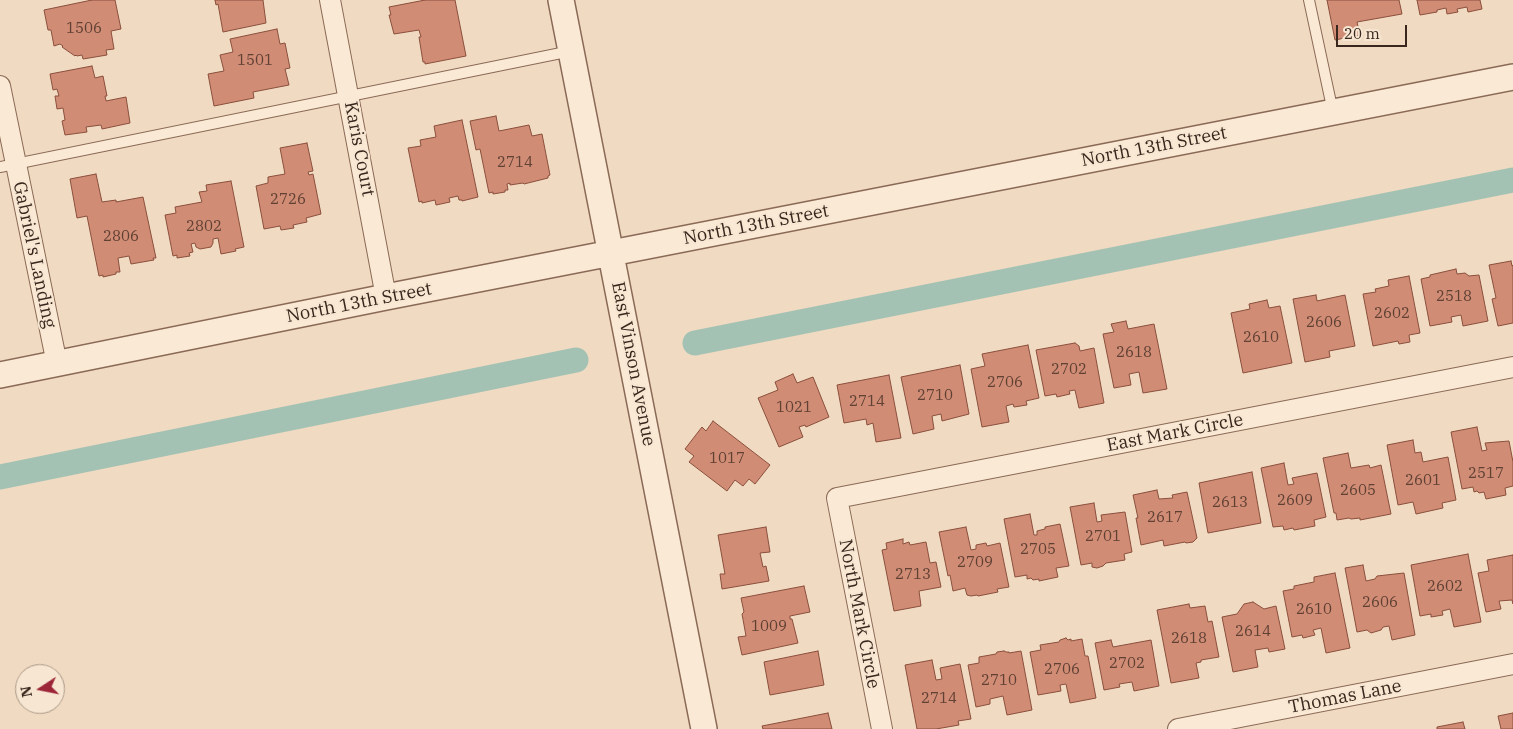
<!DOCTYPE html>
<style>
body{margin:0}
#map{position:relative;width:1513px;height:729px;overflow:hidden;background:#f0dac1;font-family:"IBM Plex Serif",serif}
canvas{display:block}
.north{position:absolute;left:15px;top:664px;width:50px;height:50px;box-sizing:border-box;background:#f7e6d1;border:1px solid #ab9989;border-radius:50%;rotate:259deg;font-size:14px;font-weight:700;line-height:20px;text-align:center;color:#39261d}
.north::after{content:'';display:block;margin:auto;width:18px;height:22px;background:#9c2538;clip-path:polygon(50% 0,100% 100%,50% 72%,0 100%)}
.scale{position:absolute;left:1336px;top:25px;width:71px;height:22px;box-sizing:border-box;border:2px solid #39261d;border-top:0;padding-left:6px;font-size:15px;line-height:18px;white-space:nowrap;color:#39261d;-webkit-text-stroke:4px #f7e6d1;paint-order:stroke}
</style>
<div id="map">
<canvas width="1513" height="729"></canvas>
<div class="north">N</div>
<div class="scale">20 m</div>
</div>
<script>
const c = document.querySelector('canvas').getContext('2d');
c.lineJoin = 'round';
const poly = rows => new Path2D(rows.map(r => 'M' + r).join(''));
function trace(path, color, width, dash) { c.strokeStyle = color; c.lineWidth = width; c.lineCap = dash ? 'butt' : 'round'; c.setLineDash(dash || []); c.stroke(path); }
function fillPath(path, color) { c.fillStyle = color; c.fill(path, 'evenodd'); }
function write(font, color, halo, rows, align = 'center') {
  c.font = font + ' "IBM Plex Serif",serif'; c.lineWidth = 4; c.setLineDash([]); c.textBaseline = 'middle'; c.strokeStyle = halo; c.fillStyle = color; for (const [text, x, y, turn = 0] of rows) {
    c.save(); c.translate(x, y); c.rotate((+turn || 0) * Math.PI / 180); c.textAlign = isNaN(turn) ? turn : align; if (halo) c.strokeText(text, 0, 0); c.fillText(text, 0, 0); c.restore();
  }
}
trace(poly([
 [695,343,1513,180],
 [0,477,576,360]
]), '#a4c2b4', 25);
const building = poly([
 [92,0,115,0,121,29,111,31,114,49,106,50,107,55,83,59,82,55,77,56,76,55,75,56,62,47,63,46,60,44,54,46,51,30,48,30,44,10,92,0],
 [215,0,263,0,266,23,223,32,218,4,216,5,215,0],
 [425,0,455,0,466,56,425,64,425,62,423,62,419,37,421,37,419,30,394,34,389,15,391,15,389,7,425,0],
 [1327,0,1399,0,1402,14,1357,22,1360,35,1335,40,1327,0],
 [1417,0,1480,0,1482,9,1468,12,1467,7,1457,9,1458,12,1447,14,1446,8,1437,10,1437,12,1420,15,1417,0],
 [277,29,280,44,285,43,290,68,285,69,289,85,253,92,254,98,214,106,208,74,224,71,220,55,233,52,230,39,277,29],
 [92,66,95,78,103,76,107,96,105,96,106,101,126,97,130,123,102,129,101,125,86,127,87,132,65,135,62,121,65,120,63,108,57,109,55,96,59,96,57,89,53,90,50,74,92,66],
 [496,116,499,131,529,125,532,136,542,134,550,175,548,176,548,178,524,184,523,183,510,185,510,183,507,184,508,190,505,190,505,192,493,194,493,192,489,193,480,149,476,150,470,121,496,116],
 [462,120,478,197,462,201,462,200,459,200,458,196,449,198,450,202,436,205,435,200,422,203,422,201,419,202,408,148,421,146,420,140,436,137,434,126,462,120],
 [307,143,313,171,308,172,309,175,313,174,321,214,306,218,307,222,293,225,294,228,281,230,280,226,264,229,256,186,268,183,268,177,285,174,280,148,307,143],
 [96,174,102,202,116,200,116,202,143,197,156,258,153,258,154,260,131,264,129,256,118,258,120,272,116,272,116,274,103,277,103,275,99,276,87,216,77,218,70,179,96,174],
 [231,181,244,247,235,249,236,251,221,254,218,238,213,239,213,243,211,247,200,249,196,247,195,243,191,244,193,252,189,253,190,256,177,258,177,255,173,256,165,215,176,213,175,207,202,202,199,192,207,191,206,185,231,181],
 [1511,261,1512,266,1513,265,1513,323,1498,326,1492,299,1496,298,1489,265,1511,261],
 [1456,269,1457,274,1465,273,1469,276,1479,275,1488,321,1463,326,1461,315,1451,317,1452,322,1430,326,1421,279,1430,277,1430,275,1456,269],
 [1409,276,1420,333,1409,335,1410,342,1399,344,1398,341,1373,346,1363,294,1376,292,1375,289,1389,286,1388,280,1409,276],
 [1316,295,1317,301,1345,295,1355,346,1329,351,1330,357,1305,362,1293,299,1316,295],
 [1267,300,1269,308,1280,306,1292,363,1243,373,1231,313,1250,309,1249,304,1267,300],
 [1126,321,1128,329,1154,324,1167,389,1143,393,1139,372,1129,374,1131,385,1114,388,1103,334,1114,332,1111,324,1126,321],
 [1075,343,1079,346,1080,351,1094,348,1104,403,1079,408,1075,390,1069,391,1070,394,1057,397,1056,394,1045,396,1036,350,1075,343],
 [1028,345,1039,398,1026,401,1027,405,1014,407,1013,404,1006,406,1009,422,982,427,971,369,985,366,982,354,1028,345],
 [960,365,969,414,942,421,941,414,932,416,934,429,913,434,901,377,960,365],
 [793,374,797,383,813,377,829,417,806,427,805,425,799,427,803,437,779,447,758,398,778,390,775,382,793,374],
 [889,375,901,438,876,442,873,423,867,425,866,419,844,423,837,385,889,375],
 [713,421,770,465,755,484,749,479,743,486,735,480,727,491,689,462,694,456,685,449,702,427,706,431,713,421],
 [1477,427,1482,451,1487,450,1485,443,1509,441,1513,462,1513,486,1505,488,1506,495,1486,499,1484,492,1479,493,1477,491,1474,492,1473,487,1462,489,1451,432,1477,427],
 [1413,440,1415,453,1421,452,1423,462,1448,457,1456,500,1442,503,1443,508,1416,514,1413,502,1398,505,1387,445,1413,440],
 [1348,453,1351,468,1369,465,1370,468,1381,465,1391,514,1360,520,1360,518,1351,519,1349,518,1337,520,1336,513,1334,513,1323,458,1348,453],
 [1284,463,1288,485,1294,484,1292,478,1317,473,1326,517,1314,520,1315,526,1294,530,1293,528,1284,530,1283,526,1273,527,1261,468,1284,463],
 [1252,472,1261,523,1208,533,1199,483,1252,472],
 [1157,490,1159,499,1173,498,1172,495,1187,492,1197,538,1193,542,1186,543,1185,542,1164,546,1163,540,1141,545,1136,518,1138,518,1133,495,1157,490],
 [1094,503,1097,522,1102,521,1101,515,1125,512,1132,552,1124,554,1125,560,1106,563,1103,566,1097,568,1092,567,1092,563,1081,565,1070,507,1094,503],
 [1030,514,1034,535,1037,535,1037,531,1045,529,1045,527,1060,524,1069,566,1056,568,1058,577,1039,581,1039,579,1033,580,1031,578,1027,579,1027,575,1015,577,1004,519,1030,514],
 [766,527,770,552,760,553,763,567,766,566,769,581,722,589,720,574,725,574,718,535,766,527],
 [966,527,971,550,976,549,976,545,986,543,987,546,1000,543,1009,587,997,589,998,592,978,596,977,595,971,596,967,595,965,588,953,591,950,575,948,576,939,532,966,527],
 [903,539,903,544,909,542,910,545,926,542,930,563,936,562,941,587,919,591,921,606,894,611,882,550,887,549,886,543,903,539],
 [1468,554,1481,622,1454,627,1450,609,1442,611,1443,615,1431,617,1431,614,1420,616,1411,565,1468,554],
 [1513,555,1513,604,1512,600,1499,601,1501,609,1486,612,1478,573,1489,571,1487,560,1513,555],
 [1363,565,1366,581,1375,579,1377,576,1404,573,1415,635,1392,640,1389,626,1383,627,1381,630,1371,633,1367,630,1357,632,1345,568,1363,565],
 [1335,573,1350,648,1326,653,1321,628,1313,630,1315,635,1303,638,1302,635,1292,637,1283,591,1294,589,1294,586,1314,582,1314,577,1335,573],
 [804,586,810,612,790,616,790,619,792,619,798,643,742,655,738,637,746,636,742,614,744,612,741,598,804,586],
 [1253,602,1264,609,1276,606,1285,649,1269,652,1268,648,1255,650,1258,667,1233,672,1222,617,1237,614,1244,604,1253,602],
 [1189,604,1190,608,1205,606,1208,622,1212,621,1219,657,1201,660,1201,662,1196,663,1199,678,1171,683,1157,610,1189,604],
 [1066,638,1068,640,1071,639,1071,641,1082,639,1085,656,1088,656,1096,698,1070,703,1066,684,1060,685,1061,691,1038,695,1030,652,1041,650,1040,645,1059,642,1060,640,1066,638],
 [1111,640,1113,647,1151,640,1159,686,1134,691,1132,682,1119,684,1120,687,1104,690,1095,643,1111,640],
 [818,651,824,685,770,695,764,662,818,651],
 [1004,651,1006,652,1009,652,1009,653,1021,651,1032,710,1007,715,1003,696,990,699,990,704,976,707,968,665,979,663,979,657,996,654,997,652,1004,651],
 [932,660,936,680,942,679,940,668,960,664,971,719,958,721,959,725,936,729,917,729,905,665,932,660],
 [828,713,832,729,763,729,762,726,828,713],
 [1513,713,1513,729,1501,729,1498,716,1513,713],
 [1463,722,1465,729,1437,729,1437,727,1463,722]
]);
fillPath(building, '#d08c75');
trace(building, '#8a4f3c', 1);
const service = poly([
 [1309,0,1333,112],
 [0,167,571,51]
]);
const minor = poly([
 [330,0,386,297],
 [0,86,57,364],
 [882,729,837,498,1513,367],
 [1178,729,1513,664]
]);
const tertiary = poly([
 [561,0,704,729],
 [0,375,386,297,1513,77]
]);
trace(service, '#8a6a57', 12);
trace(minor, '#8a6a57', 22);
trace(tertiary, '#8a6a57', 28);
trace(service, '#fae9d4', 10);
trace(minor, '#fae9d4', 20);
trace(tertiary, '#fae9d4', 25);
write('15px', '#5f4033', null, [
 ["1506",84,29],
 ["1501",255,61],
 ["2714",515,163],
 ["2726",288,200],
 ["2802",204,227],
 ["2806",121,237],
 ["2518",1454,297],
 ["2602",1392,314],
 ["2606",1324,323],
 ["2610",1261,338],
 ["2618",1134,353],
 ["2702",1069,370],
 ["2706",1005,383],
 ["2710",935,396],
 ["2714",867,402],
 ["1021",794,408],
 ["1017",727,459],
 ["2517",1486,474],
 ["2601",1423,481],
 ["2605",1358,491],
 ["2609",1295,501],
 ["2613",1230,503],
 ["2617",1165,518],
 ["2701",1103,537],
 ["2705",1038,550],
 ["2709",975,563],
 ["2713",913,575],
 ["2602",1445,587],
 ["2606",1380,603],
 ["2610",1314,610],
 ["1009",769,627],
 ["2614",1253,632],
 ["2618",1189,639],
 ["2702",1127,664],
 ["2706",1062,670],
 ["2710",999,681],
 ["2714",939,699]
]);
write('18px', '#39261d', '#f7e6d1', [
 ["North 13th Street",1154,147,-11],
 ["Karis Court",359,149,79],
 ["North 13th Street",756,225,-11],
 ["Gabriel's Landing",34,255,78],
 ["North 13th Street",359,303,-11],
 ["East Vinson Avenue",633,364,79],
 ["East Mark Circle",1175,433,-11],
 ["North Mark Circle",859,614,79],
 ["Thomas Lane",1345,697,-11]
]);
</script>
